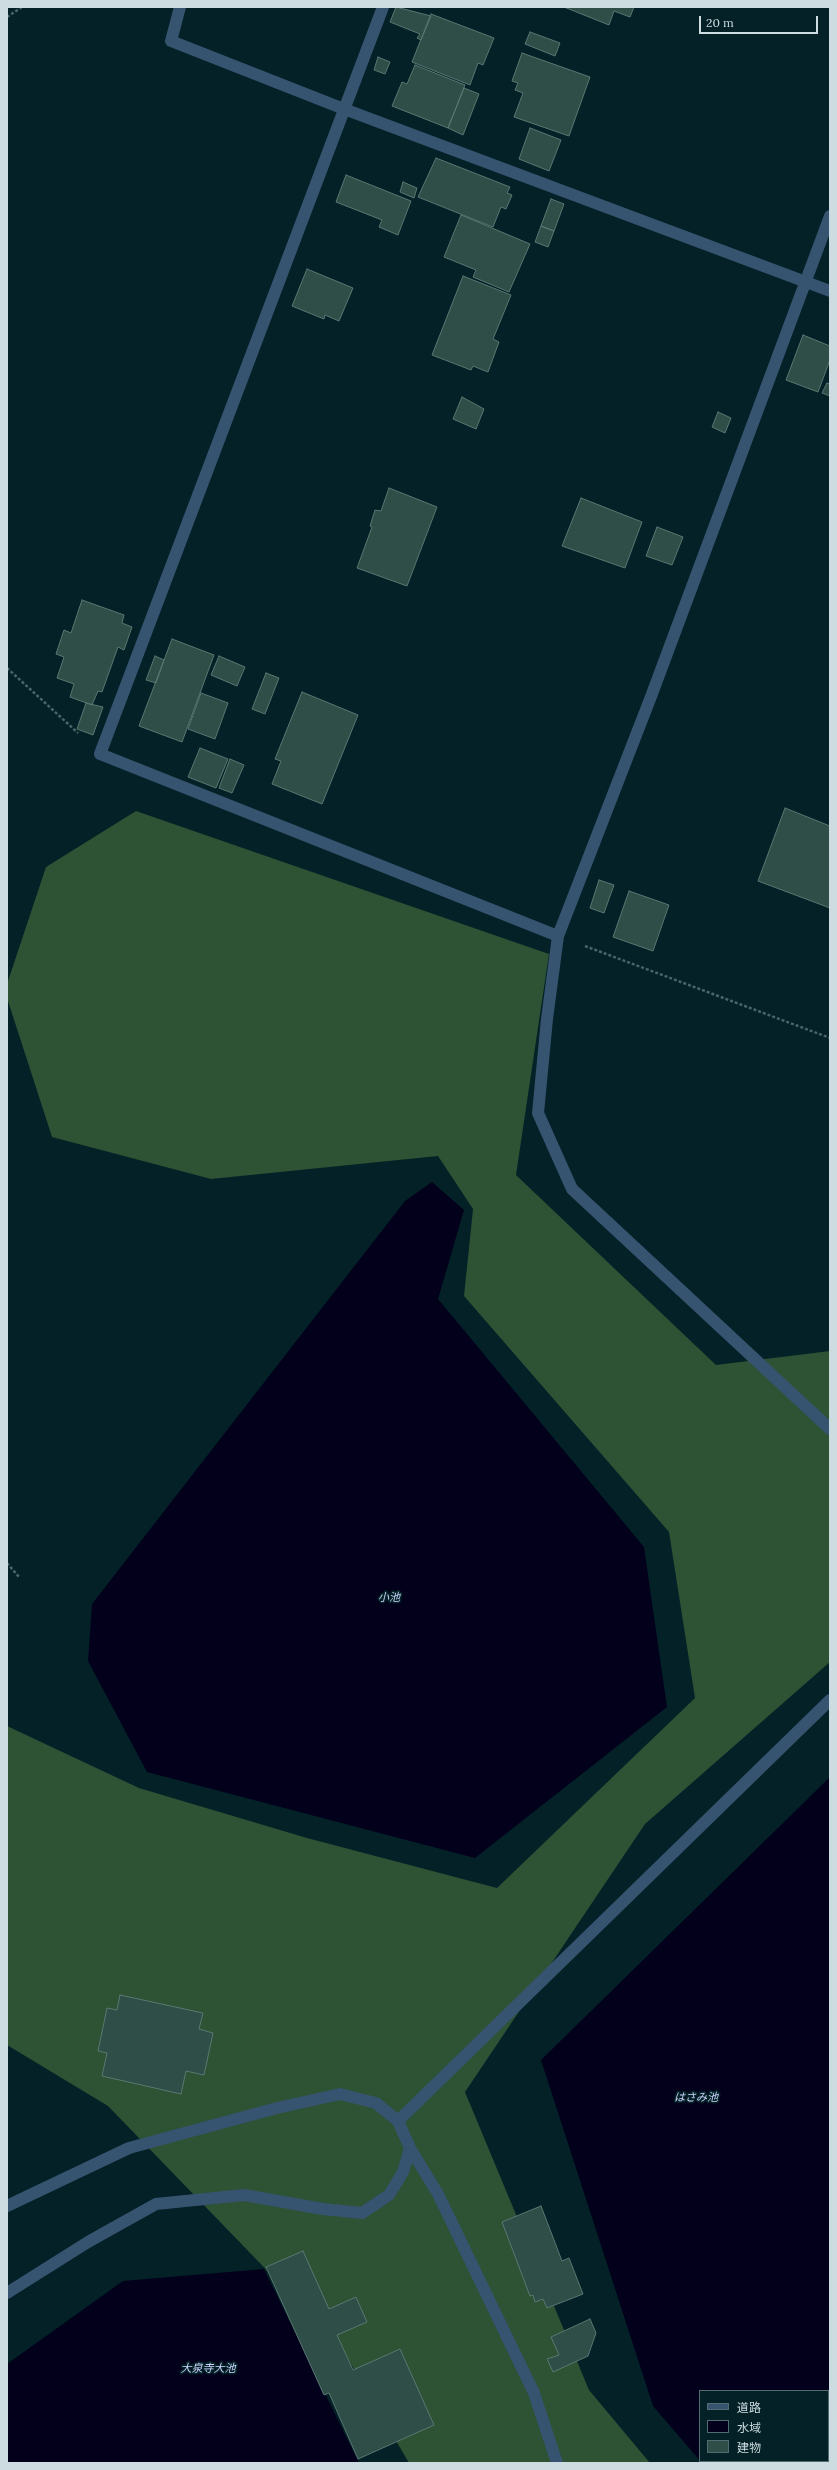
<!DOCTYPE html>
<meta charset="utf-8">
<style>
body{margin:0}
#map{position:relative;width:837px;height:2470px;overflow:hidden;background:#032127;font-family:Lora,"Noto Sans JP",serif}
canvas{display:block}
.frame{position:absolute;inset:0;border:8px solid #ccdce0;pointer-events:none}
.legend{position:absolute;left:699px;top:2390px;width:130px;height:72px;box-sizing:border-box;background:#032127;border:1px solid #536c71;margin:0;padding:5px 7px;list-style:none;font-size:12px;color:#ccdce0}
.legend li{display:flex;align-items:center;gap:8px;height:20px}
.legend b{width:20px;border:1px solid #536c71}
.scale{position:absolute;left:699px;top:16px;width:119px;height:18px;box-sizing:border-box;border:2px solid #ccdce0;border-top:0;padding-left:5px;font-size:12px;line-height:14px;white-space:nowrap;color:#ccdce0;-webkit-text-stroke:3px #032127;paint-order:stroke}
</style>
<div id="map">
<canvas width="837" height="2470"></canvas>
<div class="frame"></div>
<ul class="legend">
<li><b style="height:5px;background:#36546f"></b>道路</li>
<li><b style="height:11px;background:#03001c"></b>水域</li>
<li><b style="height:11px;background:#304e48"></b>建物</li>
</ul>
<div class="scale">20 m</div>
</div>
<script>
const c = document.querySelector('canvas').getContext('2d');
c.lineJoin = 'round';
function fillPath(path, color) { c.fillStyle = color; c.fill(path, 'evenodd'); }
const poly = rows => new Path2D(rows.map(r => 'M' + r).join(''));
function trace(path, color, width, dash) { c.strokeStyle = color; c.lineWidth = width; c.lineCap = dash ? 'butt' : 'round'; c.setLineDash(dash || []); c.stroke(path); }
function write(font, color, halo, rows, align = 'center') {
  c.font = font + ' Lora,"Noto Sans JP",serif'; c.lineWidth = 3.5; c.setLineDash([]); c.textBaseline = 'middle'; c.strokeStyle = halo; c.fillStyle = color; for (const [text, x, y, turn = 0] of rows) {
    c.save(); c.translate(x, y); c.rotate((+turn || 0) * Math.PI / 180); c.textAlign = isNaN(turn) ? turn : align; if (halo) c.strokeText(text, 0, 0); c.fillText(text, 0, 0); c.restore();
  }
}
fillPath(poly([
 [136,811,549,954,516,1175,716,1365,830,1351,830,1662,645,1824,465,2092,589,2390,650,2463,409,2463,341,2347,108,2106,7,2045,7,1726,139,1788,307,1838,497,1888,695,1698,669,1532,464,1296,473,1209,438,1156,211,1179,52,1137,7,998,7,984,46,867]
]), '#2d5234');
fillPath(poly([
 [432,1182,464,1210,438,1299,644,1547,667,1707,475,1858,147,1772,88,1661,92,1604,405,1201],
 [830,1777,830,2463,702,2463,653,2406,541,2060],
 [700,2391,828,2391,828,2461,700,2461],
 [264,2269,359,2463,7,2463,7,2364,123,2281]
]), '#03001c');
const building = poly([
 [396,7,431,16,421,40,417,38,420,34,390,22,396,7],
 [564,7,634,7,630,17,614,11,609,25,564,7],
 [431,14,494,38,483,65,478,63,470,85,412,62,431,14],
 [530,32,560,43,555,56,525,44,530,32],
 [522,53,590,77,569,136,514,117,523,93,515,90,518,83,512,81,522,53],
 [378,57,390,62,385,74,374,70,378,57],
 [415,65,465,85,448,128,392,106,402,82,407,84,415,65],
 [464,88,479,94,463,135,448,128,464,88],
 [530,128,561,140,549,171,519,159,530,128],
 [436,158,510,187,507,193,512,195,506,209,501,207,493,227,418,197,436,158],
 [346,175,411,201,398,235,379,227,382,220,336,202,346,175],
 [403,182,417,188,414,198,400,192,403,182],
 [551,199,564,204,554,231,541,226,551,199],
 [461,215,530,244,509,292,473,277,476,270,444,257,461,215],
 [541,226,554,231,548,247,535,242,541,226],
 [307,269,353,288,339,321,325,315,324,319,292,306,307,269],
 [463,276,511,295,493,339,499,342,488,372,473,366,471,370,432,355,463,276],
 [803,335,830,346,830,360,818,392,786,380,803,335],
 [827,383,830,384,830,396,822,393,827,383],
 [462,397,484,409,476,429,453,419,462,397],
 [718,412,731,418,725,433,712,427,718,412],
 [389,488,437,507,407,586,357,568,372,527,370,526,375,510,381,511,389,488],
 [581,498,642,522,625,568,562,546,581,498],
 [657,527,683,537,672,565,646,556,657,527],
 [82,600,124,615,122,623,132,627,124,650,118,647,102,692,98,691,92,705,70,697,74,684,57,678,64,657,56,654,64,630,71,633,82,600],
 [172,639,214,655,182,742,139,726,172,639],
 [155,656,164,660,156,683,146,680,155,656],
 [219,656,245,667,237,686,211,675,219,656],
 [266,673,279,678,265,714,252,709,266,673],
 [302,692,358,715,322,804,272,784,281,761,275,759,302,692],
 [201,693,228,703,215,739,188,729,201,693],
 [86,703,103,707,93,735,77,729,86,703],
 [200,748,228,759,216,788,188,777,200,748],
 [230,759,244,765,232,793,219,788,230,759],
 [785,808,830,826,830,908,758,881,785,808],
 [599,880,614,885,604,913,590,908,599,880],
 [629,891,669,905,653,951,613,937,629,891],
 [120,1995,203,2013,199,2029,213,2033,204,2075,186,2071,181,2094,102,2076,107,2053,98,2051,107,2008,117,2010,120,1995],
 [541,2206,562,2261,569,2258,583,2294,547,2308,543,2299,535,2302,533,2295,530,2296,502,2222,541,2206],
 [303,2251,329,2309,356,2297,367,2322,337,2335,353,2370,400,2349,434,2425,358,2459,329,2393,324,2395,266,2267,303,2251],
 [590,2319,596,2333,588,2356,553,2372,547,2359,559,2355,551,2337,590,2319]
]);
fillPath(building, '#304e48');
trace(building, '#597872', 1);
trace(poly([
 [7,17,22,7],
 [7,668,78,733],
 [585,946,830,1038],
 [7,1563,19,1577]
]), '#4b6469', 2.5, [3, 2]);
trace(poly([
 [180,7,171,41,344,109,830,291],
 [383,7,100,754,558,936],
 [830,216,652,694,558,936,547,1019,538,1113,572,1189,830,1429],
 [398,2121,830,1700],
 [410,2148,438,2194,534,2393,557,2463],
 [7,2206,129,2148,277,2108,340,2094,376,2103,398,2121,410,2148,403,2172,389,2195,362,2213,323,2209,244,2195,156,2204,88,2242,7,2293]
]), '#36546f', 12);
write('italic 11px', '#cfd4fe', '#032127', [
 ["小池",389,1598],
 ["はさみ池",696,2098],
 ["大泉寺大池",208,2369]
]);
</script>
